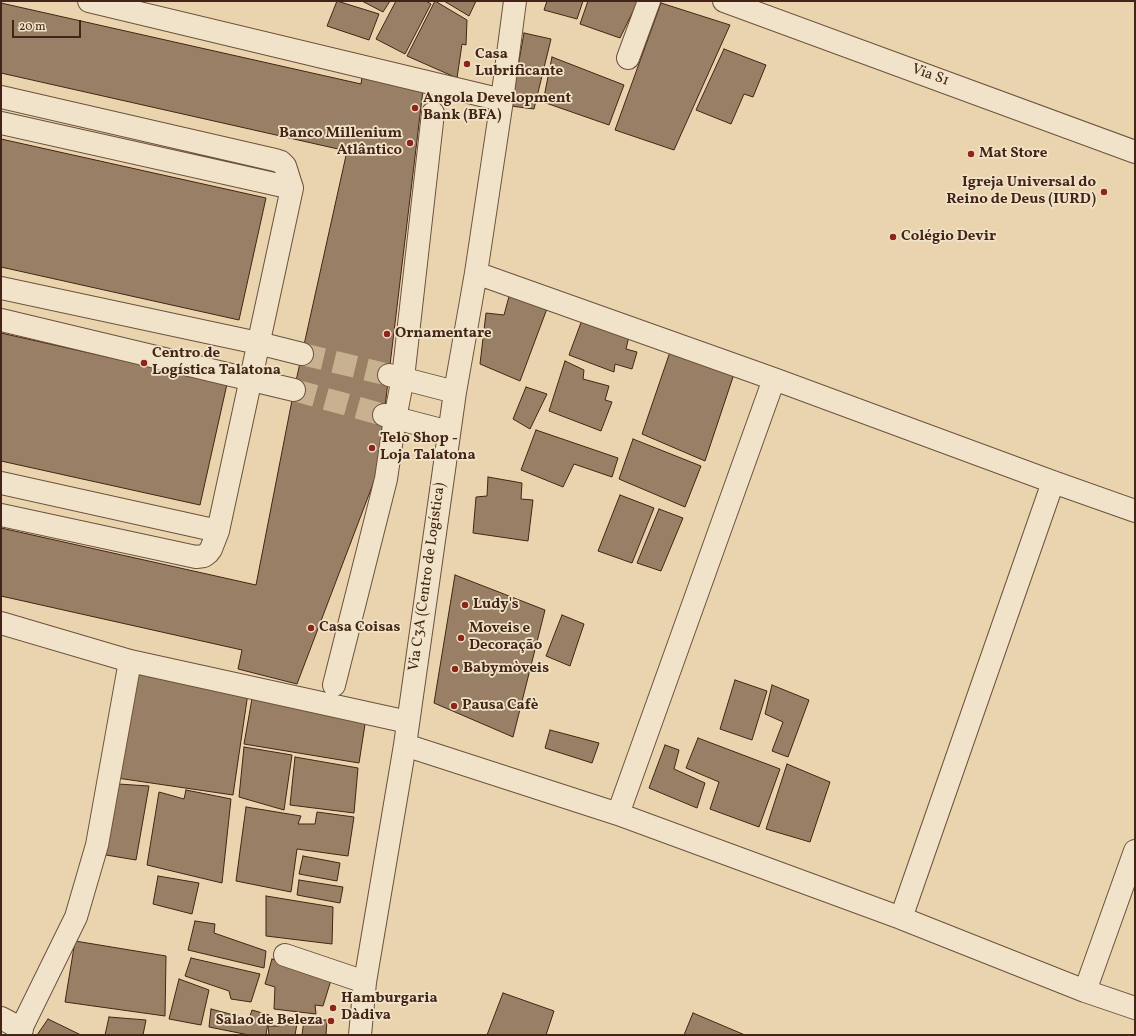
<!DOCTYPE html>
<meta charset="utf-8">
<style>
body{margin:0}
#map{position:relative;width:1136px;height:1036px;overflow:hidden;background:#e9d4ae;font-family:Vollkorn,serif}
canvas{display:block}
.frame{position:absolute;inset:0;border:2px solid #422516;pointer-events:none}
.scale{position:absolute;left:12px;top:20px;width:69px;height:18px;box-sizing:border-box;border:2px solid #422516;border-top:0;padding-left:5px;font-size:12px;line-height:14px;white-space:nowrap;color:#422516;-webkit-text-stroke:3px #f1e3ca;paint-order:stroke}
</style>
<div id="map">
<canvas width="1136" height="1036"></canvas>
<div class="frame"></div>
<div class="scale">20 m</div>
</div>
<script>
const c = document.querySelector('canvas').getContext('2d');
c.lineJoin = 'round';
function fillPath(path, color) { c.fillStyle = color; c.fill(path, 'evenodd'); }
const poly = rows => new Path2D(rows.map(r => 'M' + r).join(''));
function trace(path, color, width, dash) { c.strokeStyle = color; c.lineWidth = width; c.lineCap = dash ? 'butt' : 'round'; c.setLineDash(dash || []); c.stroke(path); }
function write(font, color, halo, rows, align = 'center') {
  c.font = font + ' Vollkorn,serif'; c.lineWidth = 3.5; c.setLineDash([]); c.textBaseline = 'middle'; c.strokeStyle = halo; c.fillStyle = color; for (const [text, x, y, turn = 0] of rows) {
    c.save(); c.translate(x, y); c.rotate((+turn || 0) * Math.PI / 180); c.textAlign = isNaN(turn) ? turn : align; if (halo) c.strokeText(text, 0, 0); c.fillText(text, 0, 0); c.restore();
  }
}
const building = poly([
 [337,1,379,14,369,40,327,26,337,1],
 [362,1,390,1,383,12,362,1],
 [396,1,426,1,431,4,405,54,376,39,396,1],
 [435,1,467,20,466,45,462,44,457,78,407,56,435,1],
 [444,1,476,1,469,16,444,1],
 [547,1,583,1,577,19,544,10,547,1],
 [588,1,638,1,620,38,580,24,588,1],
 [1,3,361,84,362,77,423,90,384,415,376,476,297,684,238,669,242,650,1,596,1,528,256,585,294,390,347,151,1,73,1,3],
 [661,3,730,25,674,150,615,130,661,3],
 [524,33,551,39,534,109,511,106,524,33],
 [724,49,766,65,753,97,744,94,731,124,696,110,724,49],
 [552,57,624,85,609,125,543,102,552,57],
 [1,139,266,198,239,320,1,267,1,139],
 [510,293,548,306,520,381,480,364,486,313,504,315,510,293],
 [582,320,629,336,626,349,637,352,632,369,615,364,614,372,569,355,582,320],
 [1,333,227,384,200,505,1,461,1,333],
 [670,352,734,374,705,461,642,434,670,352],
 [565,361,584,370,583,379,609,386,605,400,612,402,601,431,549,411,565,361],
 [526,387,547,394,530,429,513,419,526,387],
 [536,430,618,458,612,477,574,464,563,487,521,470,536,430],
 [633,439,701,466,685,507,619,479,633,439],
 [488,477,522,483,521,499,533,500,528,541,473,533,476,497,487,496,488,477],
 [620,495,654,508,632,563,598,551,620,495],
 [659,509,683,518,661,571,637,563,659,509],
 [455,575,545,610,513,737,434,703,455,575],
 [562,615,584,624,570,666,546,656,562,615],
 [134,668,248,693,233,795,117,778,134,668],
 [735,680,767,691,752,740,720,729,735,680],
 [772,685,809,700,788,757,772,751,783,722,765,714,772,685],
 [253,693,366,718,359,763,244,744,253,693],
 [550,730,599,743,592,763,545,748,550,730],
 [698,738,780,769,759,827,710,809,719,782,686,768,698,738],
 [665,745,679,750,674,769,705,783,697,808,649,788,665,745],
 [244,747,292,755,284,810,239,797,244,747],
 [295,757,358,768,354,813,290,805,295,757],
 [787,764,830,782,810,842,766,829,787,764],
 [118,784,149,786,136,860,106,855,118,784],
 [186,790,231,799,222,883,147,865,159,792,184,799,186,790],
 [246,807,301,816,298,824,315,824,317,812,354,817,348,856,297,849,291,892,236,881,246,807],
 [303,856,340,863,337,881,299,874,303,856],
 [158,876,199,883,192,914,153,904,158,876],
 [299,880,343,887,340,903,297,895,299,880],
 [266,896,333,907,332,944,266,936,266,896],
 [195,921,215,924,214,933,266,951,264,968,188,950,195,921],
 [75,941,166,956,165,1016,65,1002,75,941],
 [191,958,260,974,251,1002,231,999,229,991,185,976,191,958],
 [272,959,331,980,323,1006,315,1005,316,1014,274,1009,275,987,265,984,272,959],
 [179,979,209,990,201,1025,169,1019,179,979],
 [503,993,554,1011,546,1035,487,1035,503,993],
 [211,1009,249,1019,252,1010,269,1015,266,1035,249,1035,209,1027,211,1009],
 [693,1013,745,1035,684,1035,693,1013],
 [279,1015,298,1018,295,1035,269,1035,268,1026,279,1026,279,1015],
 [109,1017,146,1020,143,1035,105,1035,109,1017],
 [48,1019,81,1035,37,1035,48,1019],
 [304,1020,327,1020,326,1035,302,1035,304,1020]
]);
fillPath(building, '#998065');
trace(building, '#422516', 1);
trace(poly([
 [302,354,389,375],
 [294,390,384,415]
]), '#c8b190', 22, [22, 11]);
const minor = poly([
 [89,1,502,100],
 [724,1,1135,152],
 [628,58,649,1],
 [1,97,275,160,281,162,285,166,292,188,218,531,211,549,208,553,204,556,196,557,1,515],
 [1,123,292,188],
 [476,273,774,379,1053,482,1135,511],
 [1,288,258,343,302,354],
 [1,320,294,390],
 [389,375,455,392],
 [384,415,449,432],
 [1,483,218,531],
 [1,623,130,661,408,722],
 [334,685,386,479,395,418,403,378,433,113],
 [405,745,618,814,901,918,1085,991,1135,1008],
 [618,814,774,379],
 [901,918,1053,482],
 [285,955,365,982],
 [1085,991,1135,851],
 [1,1018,22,1029],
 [18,1035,76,917,97,845,130,661],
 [360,1035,365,982,405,745,455,392,476,273,502,100,515,1]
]);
trace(minor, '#6c513c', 24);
trace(minor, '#f1e3ca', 22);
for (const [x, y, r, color] of [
 [467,64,4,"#8f2418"],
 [415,108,4,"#8f2418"],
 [410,143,4,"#8f2418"],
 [971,154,4,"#8f2418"],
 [1104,192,4,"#8f2418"],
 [893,237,4,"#8f2418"],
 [387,334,4,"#8f2418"],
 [144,363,4,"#8f2418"],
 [372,448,4,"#8f2418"],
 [465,605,4,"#8f2418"],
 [311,628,4,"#8f2418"],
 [461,638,4,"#8f2418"],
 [455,669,4,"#8f2418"],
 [454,706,4,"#8f2418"],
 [333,1008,4,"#8f2418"],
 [331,1021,4,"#8f2418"]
]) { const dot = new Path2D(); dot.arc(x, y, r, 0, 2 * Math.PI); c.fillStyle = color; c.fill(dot); trace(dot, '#f1e3ca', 1.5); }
write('bold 15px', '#422516', '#f1e3ca', [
 ["Casa",475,55],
 ["Lubrificante",475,72],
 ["Angola Development",423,99],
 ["Bank (BFA)",423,116],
 ["Banco Millenium",402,134,"right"],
 ["Atlântico",402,151,"right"],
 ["Mat Store",979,154],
 ["Igreja Universal do",1096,183,"right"],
 ["Reino de Deus (IURD)",1096,200,"right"],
 ["Colégio Devir",901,237],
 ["Ornamentare",395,334],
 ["Centro de",152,354],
 ["Logística Talatona",152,371],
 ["Telo Shop -",380,439],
 ["Loja Talatona",380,456],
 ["Ludy's",473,605],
 ["Casa Coisas",319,628],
 ["Moveis e",469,629],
 ["Decoração",469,646],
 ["Babymòveis",463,669],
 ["Pausa Cafè",462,706],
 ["Hamburgaria",341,999],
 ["Dàdiva",341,1016],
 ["Salao de Beleza",323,1021,"right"]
], 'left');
write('15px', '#422516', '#f1e3ca', [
 ["Via S1",930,76,20],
 ["Via C3A (Centro de Logística)",428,577,-82]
]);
</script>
